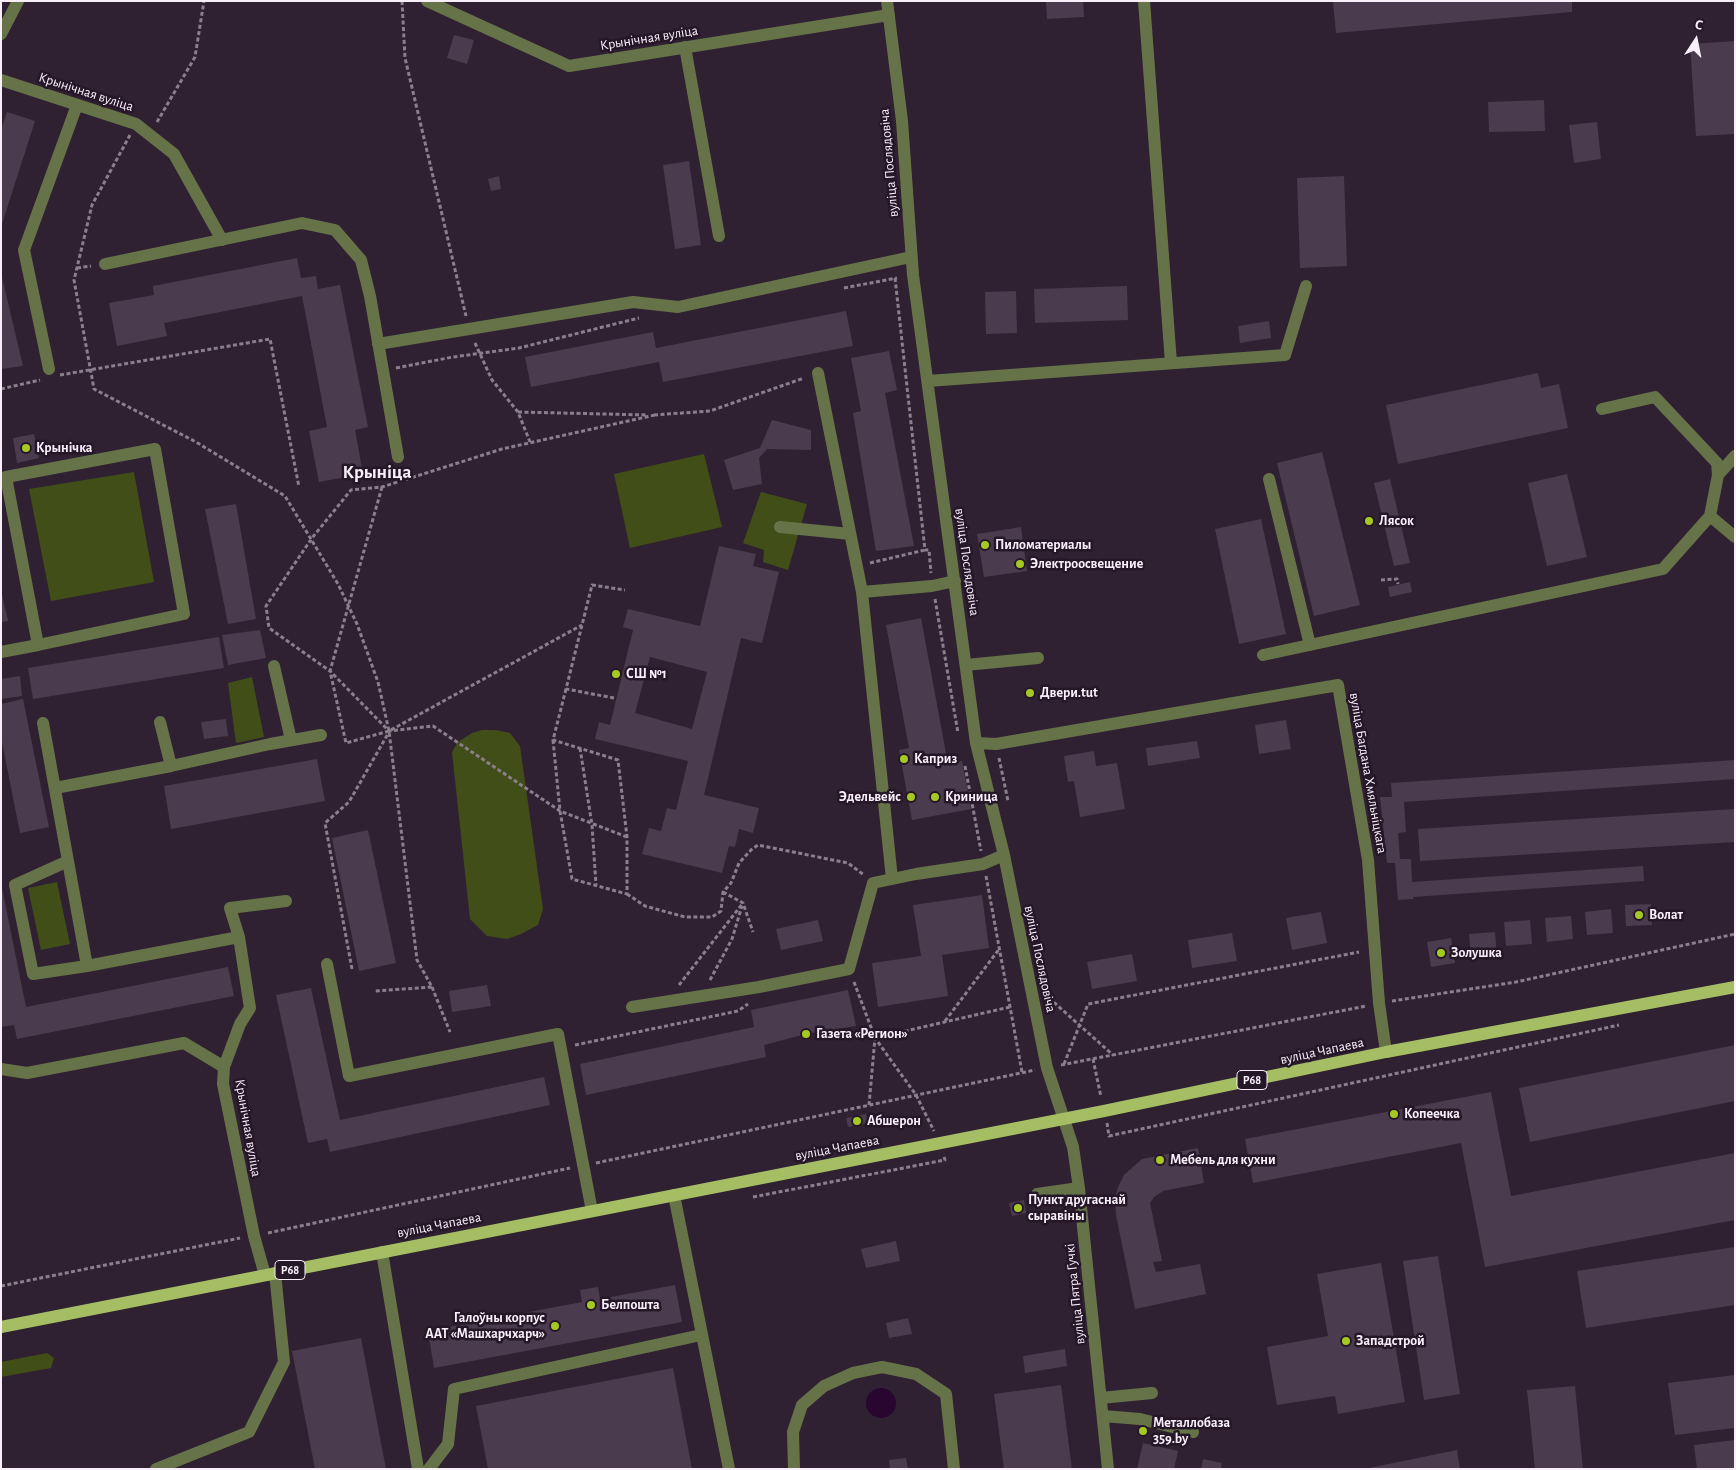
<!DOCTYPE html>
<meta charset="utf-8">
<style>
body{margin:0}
#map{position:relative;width:1736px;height:1470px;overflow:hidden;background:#2f2132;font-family:"Alegreya Sans",sans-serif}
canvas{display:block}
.frame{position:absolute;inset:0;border:2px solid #f9effb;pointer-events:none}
.north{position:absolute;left:1671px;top:15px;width:50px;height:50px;-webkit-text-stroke:4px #251728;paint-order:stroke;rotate:11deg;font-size:14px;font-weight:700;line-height:20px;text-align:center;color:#f9effb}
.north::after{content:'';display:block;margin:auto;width:18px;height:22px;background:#f9effb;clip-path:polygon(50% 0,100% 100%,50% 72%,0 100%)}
</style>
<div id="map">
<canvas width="1736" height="1470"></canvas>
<div class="frame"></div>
<div class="north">С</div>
</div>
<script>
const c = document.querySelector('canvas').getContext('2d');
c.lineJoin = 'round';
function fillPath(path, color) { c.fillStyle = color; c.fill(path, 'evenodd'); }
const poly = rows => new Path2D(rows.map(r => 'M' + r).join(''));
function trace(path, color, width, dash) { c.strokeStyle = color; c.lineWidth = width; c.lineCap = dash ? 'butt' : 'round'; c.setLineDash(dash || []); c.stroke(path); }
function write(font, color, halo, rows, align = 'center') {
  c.font = font + ' "Alegreya Sans",sans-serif'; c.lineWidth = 5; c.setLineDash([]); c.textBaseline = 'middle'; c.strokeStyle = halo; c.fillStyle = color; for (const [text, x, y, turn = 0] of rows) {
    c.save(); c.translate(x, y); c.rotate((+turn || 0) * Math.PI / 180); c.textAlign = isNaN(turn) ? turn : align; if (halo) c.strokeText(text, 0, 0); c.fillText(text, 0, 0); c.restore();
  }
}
fillPath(poly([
 [704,454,722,527,630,548,614,474],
 [134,472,154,582,51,601,29,489],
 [761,492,807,504,788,570,763,562,764,550,743,543],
 [252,677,264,737,236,743,228,683],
 [482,730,496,730,510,733,520,746,543,909,538,925,521,934,507,939,487,936,470,919,452,752,458,742,472,733],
 [57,882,70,944,41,950,28,888],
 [47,1353,54,1358,51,1368,1,1377,1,1362]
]), '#414e17');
fillPath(poly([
 '866 1403a15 15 0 1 1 30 0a15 15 0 1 1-30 0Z'
]), '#28062f');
fillPath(poly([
 [1046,1,1083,1,1084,17,1047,19],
 [1572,1,1572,12,1336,33,1333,2],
 [454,35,474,40,467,64,447,58],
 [1735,41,1735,134,1696,136,1690,44],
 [1544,100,1545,131,1489,132,1488,102],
 [7,112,35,121,2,224,1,129],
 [1597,122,1601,159,1574,163,1569,125],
 [689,161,701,245,675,249,663,165],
 [499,176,501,189,491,191,488,179],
 [1344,176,1347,266,1300,268,1297,178],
 [297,258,301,278,316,276,318,289,340,285,368,427,355,430,363,474,319,482,309,431,327,427,302,296,164,323,167,336,117,346,109,303,154,295,153,286],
 [1,273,23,366,1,369],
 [1127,286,1128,320,1035,323,1034,289],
 [1016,291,1017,333,986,334,985,292],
 [846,311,853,346,663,382,659,362,531,387,525,357,653,332,656,348],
 [1269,321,1271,338,1240,343,1238,326],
 [889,351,897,390,885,393,914,546,876,551,853,413,861,411,851,358],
 [1538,373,1541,388,1559,384,1568,428,1398,464,1386,405],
 [772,420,811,430,811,450,767,449,759,458,762,484,733,490,724,460,760,448],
 [34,434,39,458,17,463,13,438],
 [1322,452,1360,605,1314,616,1277,463],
 [1567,474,1587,557,1547,566,1528,483],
 [1390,479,1410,563,1394,566,1374,483],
 [236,504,256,619,228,624,205,509],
 [1261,519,1286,634,1239,644,1215,529],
 [1021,527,1027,571,984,577,977,534],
 [719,546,756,554,753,566,779,572,762,643,741,638,704,795,759,808,753,833,739,829,735,847,729,846,722,873,642,854,649,828,661,831,667,808,676,810,688,761,595,739,599,722,610,725,633,630,623,627,628,609,700,626],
 [650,657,707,672,692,729,635,713],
 [1410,582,1412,592,1390,597,1388,587],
 [1,590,8,621,1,622],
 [921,618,948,764,962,761,971,809,912,820,899,750,909,748,886,625],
 [260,630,266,658,228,665,222,635],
 [219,637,224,668,33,699,28,668],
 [20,676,22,696,1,699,1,679],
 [23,699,49,827,20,833,1,737,1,704],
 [226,719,228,736,204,739,201,722],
 [1286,720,1291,749,1259,754,1255,725],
 [1197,741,1200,758,1148,766,1146,748],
 [1094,751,1096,766,1117,763,1125,809,1080,817,1074,781,1068,782,1064,756],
 [317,759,325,801,171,829,164,786],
 [1735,760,1735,779,1404,802,1406,832,1398,833,1400,859,1411,859,1412,882,1643,866,1644,881,1413,897,1413,899,1398,900,1395,863,1387,863,1380,797,1392,797,1391,783],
 [1735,809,1735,842,1420,861,1418,829],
 [368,830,396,963,359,971,332,838],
 [2,888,26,1007,228,967,234,996,17,1039,14,1025,1,1027],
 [982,895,989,948,942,955,948,996,878,1007,872,963,921,956,913,905],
 [1651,904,1652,925,1626,926,1625,905],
 [1611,909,1613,933,1587,935,1585,912],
 [1321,912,1327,943,1292,950,1286,918],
 [1571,916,1573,939,1547,942,1545,918],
 [818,920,823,941,781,950,776,929],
 [1530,920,1532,944,1506,946,1504,922],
 [1495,932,1497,956,1471,958,1469,934],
 [1232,933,1237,961,1192,968,1188,940],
 [1451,938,1455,963,1431,967,1427,942],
 [1132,954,1137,981,1092,989,1087,962],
 [487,985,491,1006,452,1012,449,991],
 [311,988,340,1120,544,1077,550,1105,330,1152,327,1139,308,1143,276,995],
 [848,990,856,1026,806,1034,764,1045,766,1057,586,1095,580,1064,754,1027,751,1010],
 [1735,1045,1735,1101,1530,1142,1519,1088],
 [1491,1092,1511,1196,1735,1153,1735,1220,1485,1267,1461,1143,1253,1183,1245,1139],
 [866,1114,868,1123,848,1127,846,1118],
 [1198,1148,1204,1183,1163,1191,1154,1197,1150,1203,1162,1261,1153,1262,1156,1272,1200,1264,1206,1294,1135,1309,1116,1215,1115,1198,1118,1187,1124,1175,1142,1159],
 [1024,1200,1026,1213,1012,1216,1009,1203],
 [896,1241,900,1261,866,1268,861,1249],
 [1735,1247,1735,1305,1586,1328,1577,1271],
 [1438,1256,1460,1394,1424,1400,1403,1261],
 [1381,1263,1405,1402,1338,1414,1335,1396,1277,1405,1267,1347,1328,1336,1317,1274],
 [675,1285,682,1322,434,1368,428,1331,582,1302,580,1290,598,1287,600,1299],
 [908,1318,912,1334,889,1338,886,1323],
 [361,1338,386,1469,315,1469,292,1351],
 [1065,1349,1067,1366,1025,1373,1023,1356],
 [673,1368,692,1469,488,1469,476,1406],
 [1735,1375,1735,1428,1675,1435,1668,1383],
 [1061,1385,1072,1469,1004,1469,994,1394],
 [1575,1386,1583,1469,1535,1469,1527,1390],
 [1138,1427,1149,1429,1148,1435,1137,1432],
 [1735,1440,1735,1469,1697,1469,1694,1445],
 [1143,1443,1178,1451,1174,1469,1137,1469],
 [1457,1450,1460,1469,1370,1469,1369,1468],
 [906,1458,908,1469,890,1469,889,1460],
 [1203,1459,1222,1463,1221,1469,1201,1469]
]), '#4a3b4e');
trace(poly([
 [402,1,405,58,466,316],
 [157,122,195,57,204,1],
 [130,135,92,205,74,280,94,389,196,442,285,496,338,584,357,624,378,682,389,731,417,960,432,987,375,991],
 [77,268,91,266],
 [895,278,925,550,929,550,931,573],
 [844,288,897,278],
 [475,343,492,380,518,412,530,442],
 [396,368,453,357,519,348,639,318],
 [60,375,270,339,299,487],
 [1,389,40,380],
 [518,412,648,415],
 [654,415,710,411,804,378],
 [382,487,330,671,346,743,389,731,582,625],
 [870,563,925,550],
 [1381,580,1397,579,1398,584],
 [935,599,958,733],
 [614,698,566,689,592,585,625,590],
 [553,740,560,811,572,879,627,894,627,837,618,760,553,740,566,689],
 [580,748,592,825,596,885],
 [999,758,1008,801],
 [965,766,981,851],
 [627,837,560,811,433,726,389,731,330,671,269,628,266,606,312,538,351,490,382,487,502,449,655,415],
 [986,876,1022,1072],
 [723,892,743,903,753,932],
 [627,894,645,906,685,917,712,917,721,911,723,892,731,883,739,863,751,850,758,845,848,863,864,875],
 [352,969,325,823,349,802,389,732],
 [710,980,732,939,742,906],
 [854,982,875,1038,916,1095,934,1131],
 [679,985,743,903],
 [432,987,450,1032],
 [1049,998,1113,1055],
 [1392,1001,1516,982,1735,934],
 [945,1021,1000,948],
 [575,1045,738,1011,748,1004],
 [1093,1059,1101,1097],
 [1064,1064,1088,1004,1359,952],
 [1061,1065,1366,1006],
 [869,1105,875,1038,1010,1007],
 [1107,1123,1109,1136,1619,1025],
 [596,1163,1035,1070],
 [753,1197,945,1160,944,1157],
 [268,1233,570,1168],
 [1,1286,240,1238]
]), '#8b7f8e', 3, [4, 2.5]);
trace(poly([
 [427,1,569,66,889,15],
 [887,1,902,121,913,275,976,743,1004,855,1047,1068,1073,1147,1079,1188,1108,1469],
 [1144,1,1171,363],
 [1,34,18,1],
 [685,47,719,236],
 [1,80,136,124,174,154,222,240],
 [105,264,302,223,335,230,361,260,370,296,398,457],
 [378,344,633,302,678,307,911,257],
 [49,369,24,250,77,105],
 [818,373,862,592,932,586,955,581],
 [928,381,1285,355,1306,286],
 [1602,409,1655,397,1717,463,1718,475],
 [1735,456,1718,475,1710,516,1735,537],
 [1269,479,1310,645],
 [780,527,850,534],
 [862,592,892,879],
 [1,652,38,645,184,614,155,449,6,477,38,645],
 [1263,655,1663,569,1710,516],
 [966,665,1038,658],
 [274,666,291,740],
 [43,723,87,966,239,937,250,1008,240,1024,224,1067],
 [976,743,996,744,1338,685,1368,860,1379,1003,1386,1052],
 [171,766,270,744,321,735],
 [55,788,171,766,160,722],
 [68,861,15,885,33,974,87,966],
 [239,937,230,908,286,901],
 [327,964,349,1076,558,1034,592,1211],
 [632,1007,759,987,849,969,873,883,916,874,983,864,1004,855],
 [1,1069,27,1073,184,1043,224,1067,223,1084,254,1236,265,1275],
 [1037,1194,1079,1188],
 [674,1195,729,1469],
 [382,1252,418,1469],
 [1101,1398,1152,1393],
 [1103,1416,1140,1419,1193,1432],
 [156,1469,249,1432,284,1362,275,1273],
 [429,1469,448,1444,454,1389,701,1335],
 [794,1469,793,1432,802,1405,824,1386,853,1373,882,1367,916,1374,946,1394,954,1469]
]), '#667348', 12);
trace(poly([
 [1,1327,1104,1111,1386,1052,1735,987]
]), '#a5be63', 12);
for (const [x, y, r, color] of [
 [26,448,5,"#a5c822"],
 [1369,521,5,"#a5c822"],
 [985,545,5,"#a5c822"],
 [1020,564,5,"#a5c822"],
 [616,674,5,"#a5c822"],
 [1030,693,5,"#a5c822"],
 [904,759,5,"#a5c822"],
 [911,797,5,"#a5c822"],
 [935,797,5,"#a5c822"],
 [1639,915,5,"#a5c822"],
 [1441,953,5,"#a5c822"],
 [806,1034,5,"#a5c822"],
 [1394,1114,5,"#a5c822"],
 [857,1121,5,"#a5c822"],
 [1160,1160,5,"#a5c822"],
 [1018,1208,5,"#a5c822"],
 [591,1305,5,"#a5c822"],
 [555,1326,5,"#a5c822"],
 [1346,1341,5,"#a5c822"],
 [1143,1431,5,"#a5c822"]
]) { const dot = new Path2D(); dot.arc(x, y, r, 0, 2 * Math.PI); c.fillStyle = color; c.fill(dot); trace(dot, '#251728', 2); }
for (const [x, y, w] of [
 [1252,1080,30],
 [290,1270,30]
]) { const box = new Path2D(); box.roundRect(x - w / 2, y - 9.5, w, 19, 4); c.fillStyle = '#251728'; c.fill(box); trace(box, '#f9effb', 1); }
write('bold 12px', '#f9effb', null, [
 ["Р68",1252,1080],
 ["Р68",290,1270]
]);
write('14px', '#f9effb', '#251728', [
 ["Крынічная вуліца",649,38,-9],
 ["Крынічная вуліца",86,92,18],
 ["вуліца Послядовіча",889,163,-95],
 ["вуліца Послядовіча",967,562,82],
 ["вуліца Багдана Хмяльніцкага",1368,773,80],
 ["вуліца Послядовіча",1040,959,78],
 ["вуліца Чапаева",1322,1051,-12],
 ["Крынічная вуліца",248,1128,80],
 ["вуліца Чапаева",837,1148,-11],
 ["вуліца Чапаева",439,1225,-11],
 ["вуліца Пятра Гучкі",1075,1294,-96]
]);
write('bold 14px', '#f9effb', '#251728', [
 ["Крынічка",36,448],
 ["Лясок",1379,521],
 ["Пиломатериалы",995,545],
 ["Электроосвещение",1030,564],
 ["СШ №1",626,674],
 ["Двери.tut",1040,693],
 ["Каприз",914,759],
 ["Эдельвейс",901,797,"right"],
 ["Криница",945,797],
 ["Волат",1649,915],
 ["Золушка",1451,953],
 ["Газета «Регион»",816,1034],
 ["Копеечка",1404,1114],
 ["Абшерон",867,1121],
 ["Мебель для кухни",1170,1160],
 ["Пункт другаснай",1028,1200],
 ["сыравіны",1028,1216],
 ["Белпошта",601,1305],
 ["Галоўны корпус",545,1318,"right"],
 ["ААТ «Машхарчхарч»",545,1334,"right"],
 ["Западстрой",1356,1341],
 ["Металлобаза",1153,1423],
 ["359.by",1153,1439]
], 'left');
write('bold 19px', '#f9effb', '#251728', [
 ["Крыніца",377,472]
]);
</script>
